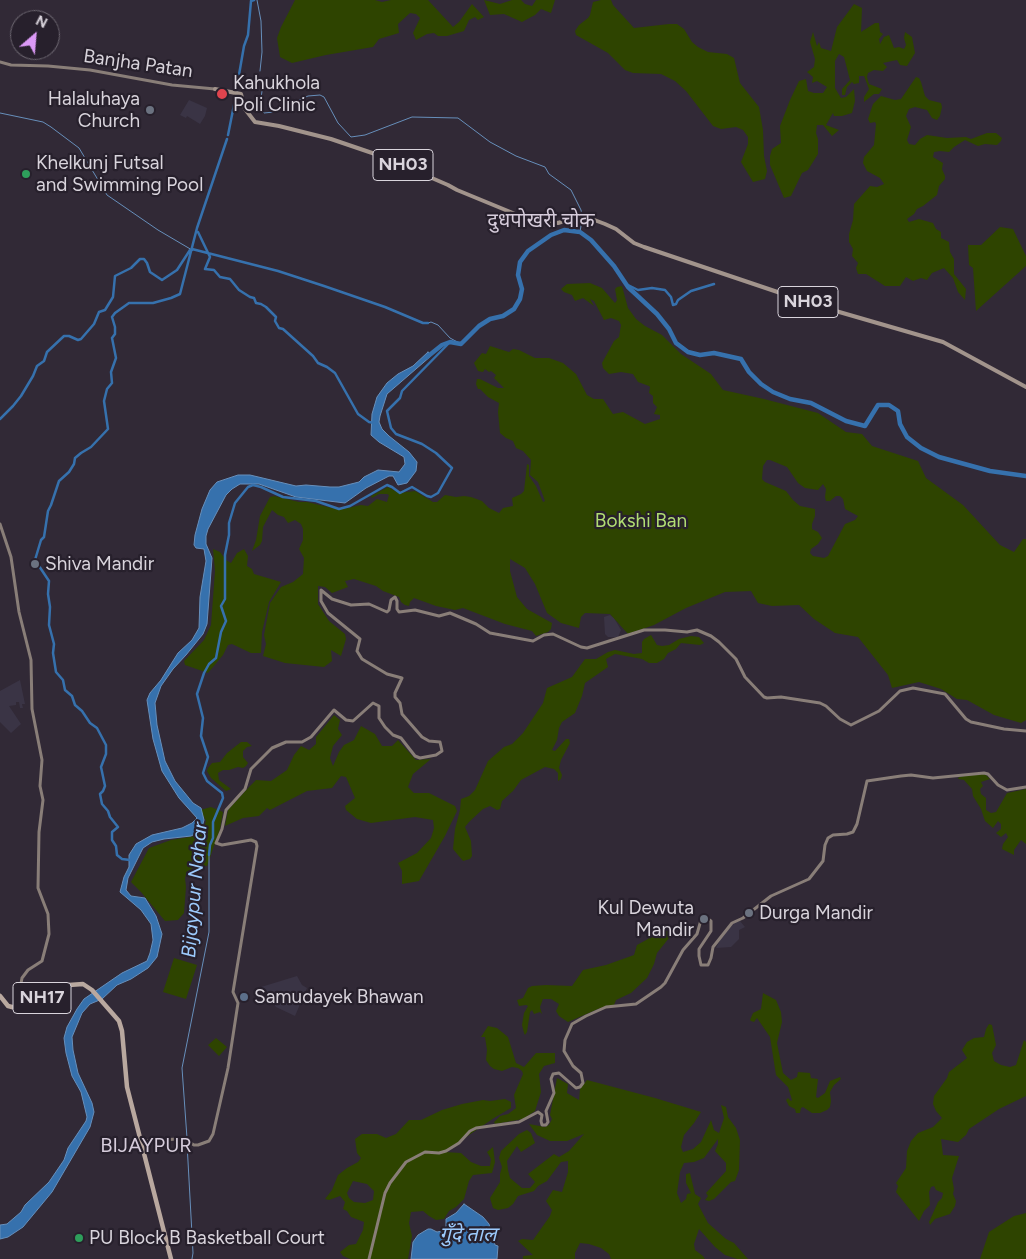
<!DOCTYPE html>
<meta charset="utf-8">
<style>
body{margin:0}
#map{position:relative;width:1026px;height:1259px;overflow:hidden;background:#312936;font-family:Figtree,sans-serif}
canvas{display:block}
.north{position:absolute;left:10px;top:10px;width:50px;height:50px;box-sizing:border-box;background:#27202c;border:1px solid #6e6872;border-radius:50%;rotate:27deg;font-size:14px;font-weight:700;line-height:20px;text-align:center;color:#d9d4dc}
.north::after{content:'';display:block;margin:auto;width:18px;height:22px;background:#db99f6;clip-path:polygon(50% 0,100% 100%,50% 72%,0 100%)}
</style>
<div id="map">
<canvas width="1026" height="1259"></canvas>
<div class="north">N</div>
</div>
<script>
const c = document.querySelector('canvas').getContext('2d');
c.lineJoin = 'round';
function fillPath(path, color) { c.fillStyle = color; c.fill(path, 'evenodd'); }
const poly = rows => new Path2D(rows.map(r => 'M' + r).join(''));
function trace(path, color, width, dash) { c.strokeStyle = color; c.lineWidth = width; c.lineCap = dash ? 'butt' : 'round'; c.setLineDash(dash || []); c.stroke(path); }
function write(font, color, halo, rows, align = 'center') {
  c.font = font + ' Figtree,"Noto Sans Devanagari",sans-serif'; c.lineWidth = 4.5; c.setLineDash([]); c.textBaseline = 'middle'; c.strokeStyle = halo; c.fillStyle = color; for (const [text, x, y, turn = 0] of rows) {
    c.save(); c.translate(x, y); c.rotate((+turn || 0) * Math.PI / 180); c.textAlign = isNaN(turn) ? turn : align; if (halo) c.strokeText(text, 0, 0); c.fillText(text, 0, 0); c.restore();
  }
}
fillPath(poly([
 [189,100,207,108,205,116,200,124,187,116,186,118,180,115],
 [610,615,614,618,621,630,618,637,608,637,605,634,604,617],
 [20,680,25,704,22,704,23,708,20,708,19,702,16,702,16,705,9,706,21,724,11,733,0,722,0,691],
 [740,921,745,927,739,930,739,939,731,947,716,948,721,938,735,922],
 [297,976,302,985,307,988,295,1016,276,1007,261,987]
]), '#3a3445');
fillPath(poly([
 [295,0,375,0,382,2,391,0,428,0,453,27,459,22,472,4,484,17,478,20,475,17,469,20,464,31,447,36,438,36,434,33,427,34,416,40,413,33,420,18,416,14,410,13,398,24,399,33,379,39,373,47,326,55,292,63,280,57,277,38,281,27],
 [484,0,500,4,512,0,521,0,525,4,532,6,536,0,555,0,551,13,541,9,535,15,522,22,504,14,490,15],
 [601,0,611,0,613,5,634,28,669,24,677,24,684,29,692,42,698,47,708,52,727,54,734,58,740,83,759,107,763,130,764,156,767,171,765,179,753,182,741,162,748,144,748,137,743,130,736,127,721,129,713,126,686,91,675,81,661,74,633,73,625,70,608,53,576,35,575,31,579,25,588,18,590,15,593,2],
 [854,4,862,8,861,32,875,23,879,23,880,32,883,34,879,39,880,44,884,37,889,35,894,48,899,47,904,49,906,45,904,38,905,32,912,37,915,53,907,66,900,65,897,60,892,61,883,63,887,67,883,71,874,70,868,73,867,77,869,84,882,89,879,94,874,94,864,102,864,97,869,89,864,76,859,76,859,83,854,84,852,82,847,87,845,95,842,95,842,89,850,80,844,57,839,54,835,61,835,88,841,98,846,97,854,89,855,101,852,113,842,116,834,116,833,113,826,125,839,130,832,136,823,125,817,125,816,133,818,139,818,154,808,170,802,173,791,196,784,198,770,165,770,156,772,149,781,143,780,126,790,100,799,81,806,79,808,91,814,93,823,93,827,87,817,81,812,83,813,77,807,72,814,67,815,59,810,42,813,32,817,46,819,42,821,48,831,51,837,27],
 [916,77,919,78,921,82,925,96,929,100,941,103,942,107,940,116,937,120,932,118,927,110,915,107,909,109,906,116,911,127,907,140,909,144,915,145,920,139,927,135,947,138,966,137,971,139,987,133,996,133,1002,138,1001,141,997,145,985,144,978,146,965,140,954,147,949,152,940,151,934,152,933,157,943,163,942,169,945,176,945,179,939,186,937,195,923,206,917,209,914,214,907,219,909,222,919,219,933,223,936,229,941,232,941,238,949,242,950,252,954,259,954,274,966,289,965,300,958,292,953,278,944,268,932,273,927,280,921,278,913,281,906,277,900,286,885,286,866,274,858,274,856,268,858,263,852,256,853,249,849,242,849,234,853,220,854,204,870,186,877,187,884,184,880,178,867,171,863,163,864,157,874,145,876,124,875,122,870,123,868,119,873,104,881,96,895,100,901,99],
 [1000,227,1013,229,1026,256,1026,266,976,311,973,268,969,265,968,245,981,245],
 [590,283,602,288,615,303,617,300,615,289,617,287,622,286,628,308,636,319,645,326,662,335,681,354,711,374,723,390,764,399,818,413,846,432,862,434,872,446,918,461,926,478,963,505,1000,545,1014,552,1023,539,1026,539,1026,720,1021,723,994,715,967,700,957,699,941,689,919,682,892,688,888,675,858,637,835,633,814,619,799,605,772,606,758,603,751,591,725,592,686,608,654,625,628,634,610,614,585,613,581,617,579,628,561,623,547,613,535,584,525,568,510,559,510,571,517,597,527,609,552,623,551,629,548,632,536,636,532,631,505,624,463,608,455,610,436,606,414,598,410,602,409,606,405,605,401,602,399,597,383,591,376,586,354,579,345,581,348,587,332,593,325,587,318,586,318,604,329,621,345,634,346,639,341,656,331,650,332,661,324,667,285,663,263,656,266,644,264,635,270,603,281,587,293,582,303,574,304,558,299,549,303,540,303,529,301,524,295,520,288,523,284,517,278,515,272,510,263,527,262,541,260,545,252,551,256,540,260,516,270,497,274,496,299,502,307,502,332,508,343,509,361,505,368,506,377,499,387,502,389,495,387,494,379,494,372,498,371,496,388,487,399,493,415,491,433,502,437,502,445,495,456,497,464,496,471,497,482,501,489,508,499,513,503,508,513,506,512,498,521,494,524,491,527,464,529,465,529,476,536,486,543,502,545,501,538,482,530,475,531,460,523,451,516,448,513,441,506,438,500,433,498,412,499,403,488,397,480,389,478,389,476,384,477,379,480,379,498,388,504,388,494,378,496,375,491,371,489,372,485,369,483,372,478,371,474,363,482,353,486,354,490,346,509,352,513,349,519,350,535,358,549,358,563,363,576,374,587,395,594,399,603,399,613,414,623,412,645,424,660,419,660,415,654,414,657,407,653,403,653,396,649,393,650,387,649,386,638,382,633,374,621,372,609,374,603,368,602,363,614,341,619,337,621,325,619,321,611,318,604,320,594,301,590,299,594,306,583,298,575,301,572,295,564,292,561,289,567,284],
 [767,460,770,460,787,467,798,483,805,488,818,490,823,484,826,489,825,497,826,501,830,501,836,496,840,496,843,499,845,509,858,516,855,520,845,524,828,556,824,558,813,556,810,553,811,549,818,544,822,538,818,532,812,529,812,524,815,516,815,509,800,506,793,500,786,491,765,482,762,479,763,466],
 [213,549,220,552,226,560,231,563,237,553,244,549,248,556,247,566,252,569,254,574,281,582,269,602,262,632,261,653,251,653,232,644,228,645,223,655,208,673,185,665,184,661,204,640,211,625,215,571],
 [651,635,657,645,662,646,669,645,679,639,691,636,699,637,704,643,700,645,681,643,676,649,668,653,664,659,657,663,649,663,642,659,615,654,606,659,608,667,585,683,582,696,575,713,562,722,559,728,557,740,552,750,555,751,566,739,569,739,570,743,561,760,559,768,562,775,561,779,558,781,558,773,554,769,545,767,521,780,513,791,502,801,500,809,497,810,490,806,483,809,469,822,465,827,471,841,472,856,470,859,463,861,453,849,455,829,460,810,461,799,469,796,475,790,488,761,504,747,512,744,523,733,543,703,547,688,572,677,585,659,596,659,608,652,615,650,634,654,642,653,642,642,644,639],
 [334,715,340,720,338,729,342,735,333,746,330,758,333,766,339,752,344,745,354,740,361,726,375,734,382,746,392,746,398,740,416,760,431,759,413,774,408,787,414,793,429,793,455,806,457,811,445,836,419,881,402,884,402,871,398,863,417,853,431,838,434,828,433,820,415,817,371,823,357,819,346,810,345,806,355,798,346,777,341,776,332,788,307,791,270,810,267,808,259,816,243,818,225,826,228,810,250,786,256,780,271,781,287,770,294,755,301,746,309,750,316,744,316,737],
 [241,742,247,742,252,746,247,747,243,751,243,757,248,763,246,766,243,768,238,767,229,770,223,770,218,773,219,780,231,789,226,791,211,778,207,771,208,768,212,763,220,762,227,753],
 [981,773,986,775,990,779,981,782,983,786,980,789,981,794,986,798,986,810,991,813,996,812,1007,793,1026,789,1026,844,1021,840,1014,850,1014,855,1002,849,1003,844,1008,837,1006,833,1001,837,996,833,1001,829,1001,824,998,821,993,828,985,821,981,809,973,796,972,789,964,780,958,779,959,777],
 [211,807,223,812,220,829,207,866,194,867,187,872,185,878,186,887,184,913,178,920,165,921,141,892,131,882,149,848,171,840,196,836,203,830,206,821,200,810],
 [662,931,669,931,669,938,657,953,654,964,647,978,631,993,616,1000,614,1005,598,1009,568,1022,559,1016,556,1011,559,1004,551,999,543,999,540,1007,542,1014,540,1012,534,1014,532,1010,530,1012,527,1032,525,1035,524,1033,522,1025,524,1013,528,1006,526,1005,519,1006,517,1000,523,998,528,988,532,986,546,985,572,986,583,970,606,965,634,955,637,945,648,939,652,934,658,934],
 [174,958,197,965,186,999,163,992],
 [763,993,776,1000,781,1012,782,1022,777,1043,783,1073,791,1080,797,1077,798,1072,810,1073,811,1078,818,1079,816,1097,818,1098,825,1093,830,1081,840,1077,841,1079,834,1085,830,1092,831,1101,830,1107,827,1110,820,1113,812,1113,803,1107,801,1108,800,1113,796,1113,795,1109,789,1106,786,1100,788,1098,791,1101,792,1100,788,1087,776,1075,770,1037,757,1018,754,1022,751,1021,750,1020,753,1013,761,1009],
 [989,1024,992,1025,996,1045,992,1053,994,1061,1001,1065,1010,1067,1016,1065,1024,1040,1026,1042,1026,1096,999,1109,969,1129,966,1135,958,1142,941,1139,943,1155,959,1156,952,1178,954,1189,953,1194,956,1201,955,1206,950,1214,935,1219,930,1225,929,1222,938,1202,942,1198,943,1193,936,1190,934,1186,931,1187,929,1192,930,1205,924,1211,919,1221,896,1192,898,1186,896,1183,906,1168,907,1151,911,1141,918,1133,933,1127,942,1118,936,1111,933,1104,934,1096,947,1078,949,1072,967,1058,962,1050,967,1042,974,1038,984,1037,986,1029],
 [488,1026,497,1028,508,1037,516,1063,524,1067,536,1053,555,1053,555,1063,544,1066,539,1074,541,1092,535,1111,523,1119,495,1124,494,1122,500,1116,508,1114,516,1108,514,1095,523,1074,522,1071,518,1068,512,1067,502,1071,494,1069,490,1066,486,1060,487,1050,485,1037,481,1037],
 [216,1038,227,1047,219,1056,208,1045],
 [557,1078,568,1084,567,1093,579,1100,580,1089,587,1080,655,1098,701,1112,694,1123,684,1135,681,1147,683,1152,693,1149,701,1142,711,1120,714,1130,719,1133,724,1118,721,1105,726,1107,728,1117,736,1128,740,1140,739,1170,735,1181,731,1182,714,1199,709,1201,705,1200,708,1196,706,1193,726,1171,726,1163,715,1151,718,1144,718,1139,704,1158,694,1162,684,1163,680,1172,677,1193,681,1203,686,1199,687,1194,691,1193,686,1183,686,1174,690,1173,695,1194,701,1198,698,1204,708,1223,726,1239,734,1243,748,1259,737,1259,725,1255,715,1247,699,1229,694,1244,695,1250,703,1256,705,1259,611,1259,609,1254,601,1248,589,1244,580,1243,575,1253,575,1259,523,1259,523,1256,533,1255,518,1241,522,1239,533,1240,550,1216,552,1210,546,1201,553,1190,562,1192,568,1172,568,1161,561,1162,547,1181,538,1186,534,1191,518,1196,513,1204,508,1208,498,1210,493,1208,490,1198,500,1182,500,1174,502,1167,499,1158,501,1151,519,1134,527,1130,531,1133,535,1143,521,1152,517,1146,507,1161,508,1170,510,1178,522,1188,530,1188,535,1182,528,1174,554,1154,559,1157,569,1151,584,1134,567,1141,550,1141,537,1135,529,1124,545,1127,549,1125,552,1119,550,1115],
 [505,1099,511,1102,511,1108,494,1118,444,1152,461,1153,471,1162,481,1166,490,1166,491,1159,487,1152,493,1147,495,1162,492,1173,473,1175,469,1181,464,1199,456,1207,449,1211,444,1219,436,1220,429,1216,423,1211,411,1212,409,1223,412,1236,408,1259,350,1259,343,1256,340,1252,349,1245,356,1244,363,1230,364,1222,351,1217,347,1211,343,1209,345,1202,340,1196,329,1200,325,1199,332,1190,338,1175,347,1168,358,1162,361,1158,357,1153,355,1139,362,1134,377,1134,386,1138,396,1134,409,1120,421,1120,442,1110,462,1104,483,1100,490,1101],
 [353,1181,367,1184,374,1191,373,1200,365,1203,354,1202,349,1198,347,1193],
 [1026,1213,1026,1259,980,1259,989,1232,1014,1216]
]), '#2e4400');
const water = poly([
 [428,352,431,356,387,394,380,416,379,422,382,429,389,436,409,452,417,462,416,471,407,483,398,485,393,476,389,476,366,488,345,503,296,497,259,484,240,484,232,489,226,495,208,529,206,536,206,544,212,558,207,624,203,634,186,655,173,669,161,686,155,703,157,725,165,761,175,781,193,803,201,808,204,820,202,827,199,832,191,836,164,839,152,842,143,848,128,878,126,890,131,896,145,898,156,916,162,934,157,957,148,968,131,979,117,985,102,999,90,1004,82,1013,72,1037,73,1050,78,1073,92,1103,94,1112,90,1127,52,1192,23,1227,8,1237,0,1239,0,1225,7,1224,21,1212,25,1205,49,1182,64,1160,68,1148,86,1121,87,1117,81,1092,72,1076,66,1053,64,1038,67,1027,77,1009,84,999,122,973,147,961,150,953,153,940,151,924,141,910,120,892,124,877,129,867,129,855,136,844,152,835,182,828,192,823,197,818,179,798,162,771,153,739,147,700,150,693,161,680,178,653,192,640,199,628,200,597,206,561,204,549,196,548,194,545,195,535,202,509,210,490,217,482,238,475,250,475,296,486,306,485,330,487,339,487,359,482,364,477,378,470,399,472,405,464,404,457,379,442,371,435,372,414,377,397,387,383,398,374,413,366,428,352],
 [464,1204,483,1217,489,1224,495,1245,498,1246,497,1259,411,1259,413,1242,418,1235,428,1229,431,1229,437,1232,442,1231,446,1226,446,1219,456,1213,464,1204]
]);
fillPath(water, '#3671ad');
trace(water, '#678fbb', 1);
trace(poly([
 [257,0,261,21,262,52,260,71],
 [261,80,263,85,260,104,261,110,264,113,274,112,308,96,320,95,324,97,338,123,351,137,365,135,412,117,458,118,490,142,516,156,545,167,549,174,571,190,581,210,582,216],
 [0,113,43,122,51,127,79,148,107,195,158,230,192,250],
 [580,232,582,220],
 [428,323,431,322,438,325,450,338,461,344],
 [187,1138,182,1068,209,932,209,855],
 [187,1143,193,1253,192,1259]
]), '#678fbb', 1);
trace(poly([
 [236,92,244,46,248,35,251,1,254,0],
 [228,135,235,100],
 [198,232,210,257,205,269,214,270,220,277,230,279,239,290,250,297,254,298,256,303,261,304,266,307,276,317,275,321,279,328,283,329,313,356,318,363,327,367,335,373,358,414,369,422,374,423],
 [192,249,278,271,324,286,385,307,423,323,428,323],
 [626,284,638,290,652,288,665,290,671,297,673,305,676,304,678,300,691,291,714,284],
 [0,419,13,406,21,396,33,376,37,366,44,361,47,352,64,336,69,336,78,340,81,339,94,324,99,312,105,310,113,297,115,276,131,268,140,259,144,259,147,263,150,272,162,280,177,270,190,250,192,250],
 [209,855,210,845,213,838,213,822,223,798,222,793,207,781,203,773,208,757,201,736,203,718,197,694,204,673,209,664,216,658,221,632,226,621,221,606,225,599,225,555,229,535,229,523,235,503,248,487,253,485,261,487,283,497,316,501,339,509,350,506,387,485,392,487,400,493,412,487,427,496,431,497,438,493,452,468,436,453,422,444,396,434,391,428,387,411,400,398,402,391,450,342],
 [130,860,122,859,117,855,116,846,112,840,112,832,118,827,110,817,108,811,102,804,100,794,103,791,105,786,101,767,106,754,106,745,97,728,90,723,82,711,75,705,72,696,65,690,63,680,56,672,53,653,54,644,49,625,50,607,48,594,49,581,35,560,41,540,44,537,48,511,51,505,59,481,69,472,74,464,75,458,81,453,91,447,108,429,104,401,107,389,112,383,111,372,116,358,112,338,115,334,115,327,112,317,115,313,129,303,153,303,171,298,180,294,197,228,227,139]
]), '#3671ad', 2.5);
trace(poly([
 [427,357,442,345,450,342,461,344,479,326,490,319,503,316,514,309,520,299,522,289,518,275,520,262,528,251,551,235,564,230,580,232,591,240,614,266,628,287,657,314,669,329,676,343,688,352,700,355,714,353,741,359,749,372,761,384,773,392,790,399,811,403,846,421,865,426,878,405,889,405,898,411,900,424,907,437,921,448,939,457,990,471,1026,476]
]), '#3671ad', 4.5);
trace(poly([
 [0,62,11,65,48,66,90,70,172,85,215,89],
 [0,524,11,557,19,612,31,660,32,709,42,760,40,786,43,800,39,832,38,888,48,914,49,934,42,961,28,970,22,978,20,989,28,1007],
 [141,1141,178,1139,186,1140,194,1145,198,1145,209,1141,213,1134,228,1068,238,1003,233,992,257,846,256,842,251,840,222,845,216,843,222,829,226,810,245,789,251,769,272,748,286,742,302,742,311,737,334,710,346,720,353,721,373,703,379,706,379,718,385,727,393,735,401,738,415,756,420,758,436,755,442,751,440,742,429,741,422,737,402,714,400,703,395,697,395,693,402,678,387,674,362,659,357,651,360,639,328,613,321,601,321,590,332,599,351,605,369,604,387,612,389,610,391,600,395,597,397,601,397,609,399,612,415,610,439,616,450,613,476,624,490,633,533,641,544,635,553,634,581,647,587,648,644,630,665,630,687,632,697,630,711,636,719,642,736,659,745,677,764,697,767,698,781,697,820,703,826,706,840,719,851,725,879,711,900,691,913,688,945,694,966,719,971,722,1004,729,1026,731],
 [369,1259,385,1193,390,1183,406,1162,425,1152,439,1153,446,1151,459,1143,470,1131,476,1128,519,1122,538,1112,542,1115,541,1121,542,1125,546,1125,548,1122,546,1111,554,1093,551,1079,553,1074,559,1073,576,1088,580,1087,583,1083,581,1073,573,1066,564,1051,565,1040,572,1024,586,1016,606,1007,636,1004,661,987,665,983,683,950,697,934,701,920,705,917,711,921,711,931,699,949,699,956,701,965,708,965,711,958,713,947,732,923,743,918,771,896,809,879,823,861,825,845,828,838,833,835,847,834,853,832,857,824,867,781,901,776,911,775,933,778,984,773,988,774,998,785,1007,790,1026,787]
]), '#897e78', 3);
trace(poly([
 [215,89,241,94,245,109,255,122,279,126,331,139,381,156,448,185,457,190,525,218,558,223,577,217,589,218,605,224,616,229,634,243,644,247,822,307,943,342,1026,387]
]), '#a2948c', 4);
trace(poly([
 [0,996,8,1006,20,1009,32,1006,57,988,69,985,83,984,92,990,119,1021,122,1031,127,1087,171,1259]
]), '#b9a89f', 4.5);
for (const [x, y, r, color] of [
 [222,94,6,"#e0444e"],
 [150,110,5,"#6b7280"],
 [26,174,5,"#2e9e5b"],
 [35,564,5,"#6b7280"],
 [749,913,5,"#6b7280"],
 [704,919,5,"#6b7280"],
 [244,997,5,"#5c6f8a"],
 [79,1238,5,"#2e9e5b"]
]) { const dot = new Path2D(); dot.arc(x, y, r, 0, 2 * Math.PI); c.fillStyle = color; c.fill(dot); trace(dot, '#27202c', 2); }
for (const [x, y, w] of [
 [403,165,60],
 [808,302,60],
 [42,998,58]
]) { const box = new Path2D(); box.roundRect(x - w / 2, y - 15.5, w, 31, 4); c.fillStyle = '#27202c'; c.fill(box); trace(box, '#d9d4dc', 1); }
write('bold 18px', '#d9d4dc', null, [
 ["NH03",403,165],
 ["NH03",808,302],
 ["NH17",42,998]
]);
write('19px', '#d9d4dc', '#27202c', [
 ["Banjha Patan",138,64,8]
]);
write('19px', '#d9d4dc', '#27202c', [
 ["Kahukhola",233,83],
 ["Poli Clinic",233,105],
 ["Halaluhaya",140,99,"right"],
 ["Church",140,121,"right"],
 ["Khelkunj Futsal",36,163],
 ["and Swimming Pool",36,185],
 ["Shiva Mandir",45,564],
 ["Kul Dewuta",694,908,"right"],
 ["Mandir",694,930,"right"],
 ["Durga Mandir",759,913],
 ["Samudayek Bhawan",254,997],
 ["PU Block B Basketball Court",89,1238]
], 'left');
write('19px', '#b1dd73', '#27202c', [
 ["Bokshi Ban",641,521]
]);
write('20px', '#d6ccdb', '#27202c', [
 ["दुधपोखरी चोक",541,221],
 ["BIJAYPUR",146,1146]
]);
write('italic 20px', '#9ccafc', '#27202c', [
 ["Bijaypur Nahar",195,890,-85],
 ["गुँदे ताल",468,1235]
]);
</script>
